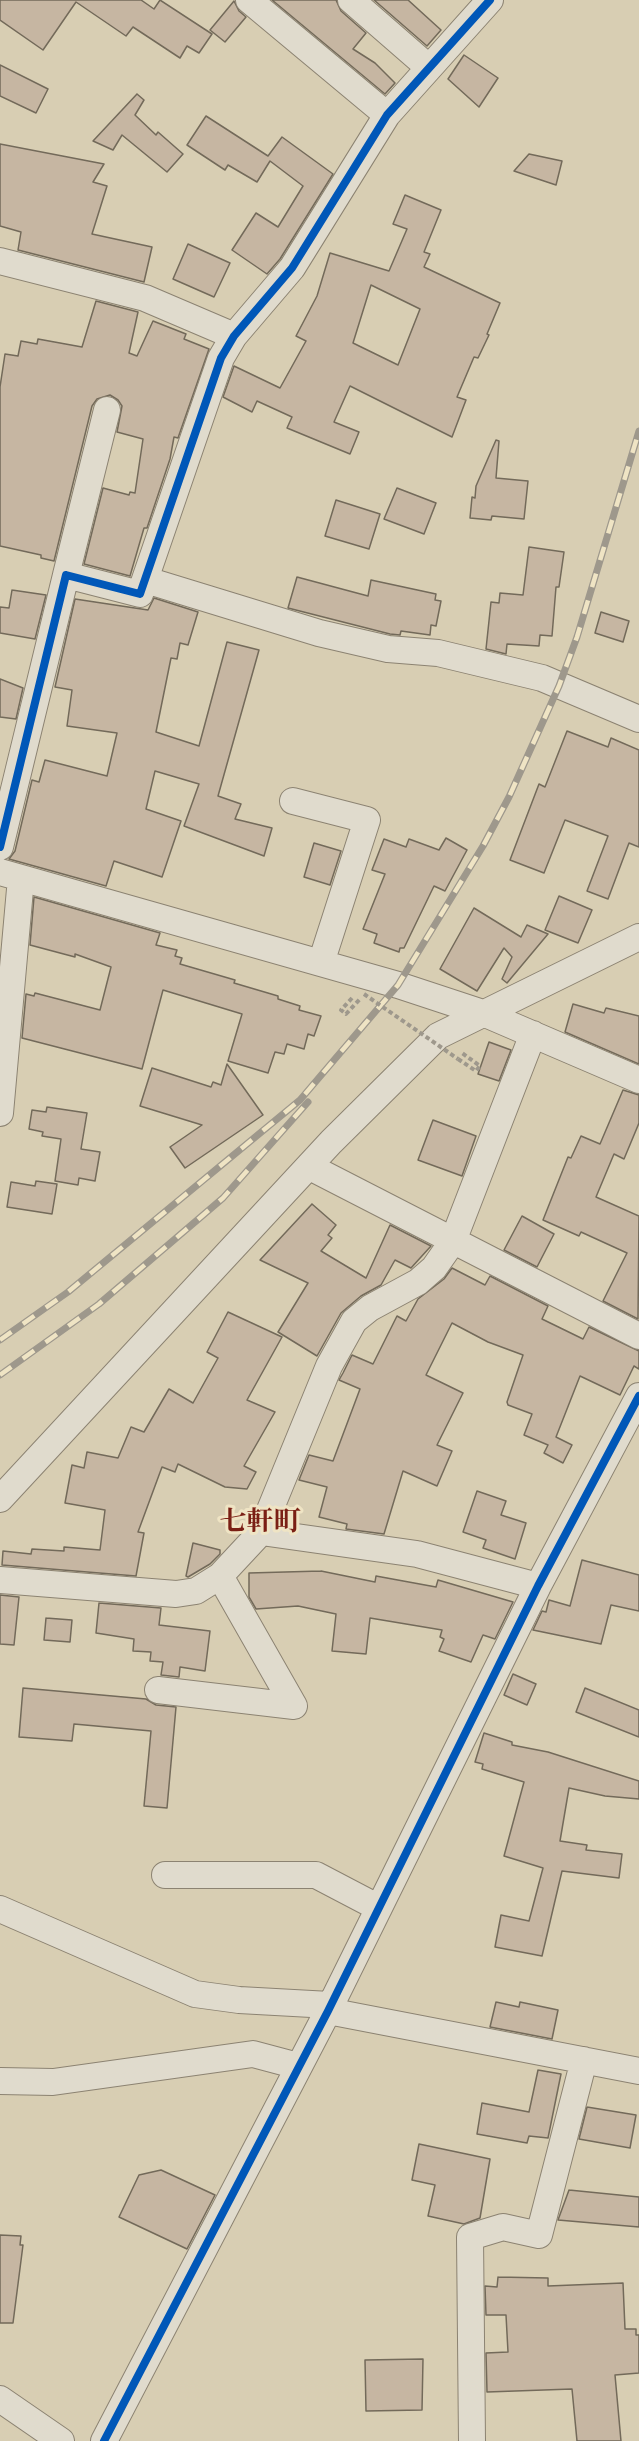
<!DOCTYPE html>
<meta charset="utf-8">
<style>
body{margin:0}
canvas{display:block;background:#d8ceb3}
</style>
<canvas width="639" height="2441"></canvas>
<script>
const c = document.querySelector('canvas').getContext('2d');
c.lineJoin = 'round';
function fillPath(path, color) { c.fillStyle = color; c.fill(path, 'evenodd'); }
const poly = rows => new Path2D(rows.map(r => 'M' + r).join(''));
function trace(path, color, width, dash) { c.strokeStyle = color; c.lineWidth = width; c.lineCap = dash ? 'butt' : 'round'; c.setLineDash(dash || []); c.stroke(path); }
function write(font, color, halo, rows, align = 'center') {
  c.font = font + ' Alegreya,"Noto Serif JP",serif'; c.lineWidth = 6; c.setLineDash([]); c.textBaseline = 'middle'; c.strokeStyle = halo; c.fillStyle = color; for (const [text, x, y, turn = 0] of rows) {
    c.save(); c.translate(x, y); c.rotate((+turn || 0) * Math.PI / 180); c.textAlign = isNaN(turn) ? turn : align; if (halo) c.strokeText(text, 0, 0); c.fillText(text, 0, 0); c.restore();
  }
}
const building = poly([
 [0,0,141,0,154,9,160,0,212,34,199,53,187,46,180,58,133,27,126,36,76,2,43,50,0,20,0,0],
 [272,0,336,0,341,11,366,33,353,49,375,63,395,83,385,94,272,0],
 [374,0,408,0,441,30,427,46,374,0],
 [234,1,239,11,246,17,225,42,210,30,234,1],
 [464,55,498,78,479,107,448,79,464,55],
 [0,65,48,89,36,113,0,96,0,65],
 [137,94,144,100,135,115,156,135,158,132,183,154,167,172,122,135,113,150,93,141,137,94],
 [206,116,268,156,282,137,333,174,280,259,267,274,232,250,256,213,278,227,303,186,270,161,257,182,228,165,225,170,187,145,206,116],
 [0,144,104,164,93,182,107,186,92,234,152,247,144,282,18,250,21,232,0,226,0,144],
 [529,154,562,161,556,185,514,171,529,154],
 [405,195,441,210,424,252,430,254,424,267,500,303,487,334,489,335,478,358,474,357,457,397,466,400,452,437,350,386,334,422,359,432,350,454,287,428,292,417,257,401,252,412,223,397,234,366,280,388,306,341,296,336,317,296,330,253,389,271,407,229,393,224,405,195],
 [371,285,420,309,398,365,353,343,371,285],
 [188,244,230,263,214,297,173,279,188,244],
 [96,301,138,312,129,353,137,356,153,321,186,334,184,339,209,349,178,438,174,437,170,459,147,528,144,528,130,576,84,564,103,488,129,495,130,492,135,493,143,439,117,432,122,406,118,400,110,395,97,399,92,406,54,561,41,558,41,555,0,546,0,387,5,354,18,356,21,341,37,344,38,339,82,347,96,301],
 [496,440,499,441,496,478,528,481,524,519,492,516,491,520,470,518,472,497,475,498,476,486,496,440],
 [397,488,436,503,424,534,384,519,397,488],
 [336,500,380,514,369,549,325,536,336,500],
 [529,547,564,552,559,587,556,587,552,636,540,635,539,646,507,644,506,654,486,649,491,602,499,603,500,593,523,595,529,547],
 [297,577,368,596,371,580,436,594,435,600,441,601,436,626,431,625,430,635,401,631,400,635,390,634,288,608,297,577],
 [12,590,46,595,35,639,0,633,0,607,9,608,12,590],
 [154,598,198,612,188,645,180,643,177,659,171,658,156,732,199,746,227,642,259,650,218,796,241,804,235,819,272,828,264,856,184,826,199,784,155,771,146,809,181,821,162,877,114,861,106,886,9,859,15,851,32,780,39,782,45,760,107,776,117,733,67,726,72,690,55,687,75,599,148,610,154,598],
 [601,612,629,621,623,642,595,633,601,612],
 [0,679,23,688,16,719,0,717,0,679],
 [567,731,608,747,611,738,639,750,639,847,629,843,608,899,587,891,608,836,565,820,544,873,510,860,539,784,545,787,567,731],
 [446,838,467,850,445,891,434,886,404,948,400,948,399,952,374,943,377,934,363,929,385,874,372,870,384,839,406,847,409,839,439,850,446,838],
 [314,843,341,851,330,885,304,877,314,843],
 [559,896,592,910,578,943,545,930,559,896],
 [34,897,160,933,156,945,177,950,175,956,182,958,180,964,235,980,234,983,278,996,278,999,300,1006,299,1010,321,1016,314,1036,308,1034,304,1049,287,1044,284,1054,275,1052,268,1073,228,1061,242,1014,163,990,142,1069,22,1038,26,994,34,996,35,993,100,1010,111,967,75,954,75,957,30,945,34,897],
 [474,908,521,937,527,925,548,934,507,983,502,979,512,957,504,948,477,991,440,969,474,908],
 [573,1004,604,1013,606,1008,639,1016,639,1064,565,1032,573,1004],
 [489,1042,511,1050,499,1081,478,1074,489,1042],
 [227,1064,263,1115,185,1168,170,1147,202,1125,140,1106,152,1068,211,1087,213,1082,221,1085,227,1064],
 [623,1090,639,1095,639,1123,624,1159,614,1154,596,1197,639,1216,638,1319,603,1301,627,1253,581,1232,579,1236,543,1220,568,1157,571,1158,581,1136,600,1144,623,1090],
 [47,1107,87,1113,81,1149,100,1152,95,1181,79,1178,78,1185,55,1181,61,1139,42,1136,43,1132,29,1129,32,1110,46,1112,47,1107],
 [433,1120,476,1136,462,1176,418,1160,433,1120],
 [36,1181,57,1184,52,1214,7,1207,11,1182,35,1186,36,1181],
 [312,1204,336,1225,328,1235,332,1238,321,1251,366,1278,390,1225,431,1246,411,1268,395,1260,381,1285,361,1296,341,1313,317,1356,278,1332,308,1283,260,1260,312,1204],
 [522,1216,554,1234,537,1267,504,1250,522,1216],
 [452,1268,485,1285,490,1276,548,1306,542,1319,583,1339,589,1327,639,1351,639,1369,634,1366,620,1395,580,1376,556,1437,572,1445,563,1463,544,1453,548,1445,524,1435,532,1414,508,1405,507,1402,523,1355,488,1342,452,1323,426,1375,463,1393,437,1445,452,1451,437,1486,403,1471,384,1534,346,1529,347,1524,319,1517,327,1487,299,1480,309,1455,333,1461,360,1389,339,1380,343,1373,352,1355,373,1364,397,1316,406,1321,418,1299,444,1279,452,1268],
 [228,1312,282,1337,247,1400,275,1412,244,1466,256,1472,247,1489,225,1487,178,1464,175,1472,162,1467,138,1532,144,1533,136,1576,2,1565,3,1551,31,1554,32,1549,64,1551,64,1547,100,1550,105,1510,65,1503,72,1465,84,1468,87,1452,118,1458,131,1427,144,1432,169,1389,193,1403,218,1358,207,1352,228,1312],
 [477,1491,506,1501,501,1515,526,1523,515,1559,483,1548,486,1540,463,1532,477,1491],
 [193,1543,220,1550,220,1554,210,1564,188,1577,186,1576,193,1543],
 [582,1560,639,1575,639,1611,611,1605,601,1644,533,1630,542,1611,546,1612,549,1600,570,1606,582,1560],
 [321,1571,375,1582,376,1576,436,1587,438,1580,513,1602,495,1639,483,1635,471,1662,439,1651,444,1639,440,1637,442,1630,370,1618,366,1654,332,1651,336,1614,298,1606,256,1609,249,1597,249,1573,321,1571],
 [0,1595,19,1597,14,1645,0,1644,0,1595],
 [99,1603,161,1608,159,1625,210,1631,205,1671,180,1667,179,1677,161,1675,163,1662,150,1661,151,1652,133,1651,134,1639,96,1633,99,1603],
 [46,1618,72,1620,70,1642,44,1640,46,1618],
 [513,1674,536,1684,527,1705,504,1695,513,1674],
 [23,1688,146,1699,156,1705,176,1707,167,1808,144,1806,151,1731,74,1724,72,1741,19,1737,23,1688],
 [585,1688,639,1710,639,1737,576,1712,585,1688],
 [484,1733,512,1742,512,1745,548,1752,639,1781,639,1799,605,1796,569,1788,560,1841,587,1845,586,1850,622,1854,619,1878,562,1871,542,1956,495,1947,501,1915,529,1921,543,1868,504,1856,524,1782,482,1769,483,1764,475,1762,484,1733],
 [496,2002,519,2007,520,2002,558,2010,552,2039,490,2027,496,2002],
 [538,2070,561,2074,548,2138,529,2136,527,2143,477,2134,482,2103,529,2112,538,2070],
 [587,2107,636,2115,630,2148,579,2139,587,2107],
 [419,2144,490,2159,480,2218,464,2224,428,2216,435,2185,412,2180,419,2144],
 [161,2170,215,2195,187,2249,119,2217,139,2175,161,2170],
 [569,2190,639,2197,639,2227,558,2220,569,2190],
 [0,2235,21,2236,20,2245,23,2245,13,2323,0,2323,0,2235],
 [498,2277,548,2278,548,2286,623,2283,625,2329,636,2329,636,2335,639,2335,639,2373,615,2375,621,2441,577,2441,572,2389,487,2392,486,2353,508,2352,506,2315,486,2315,485,2286,497,2287,498,2277],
 [423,2359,422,2410,366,2411,365,2360,423,2359]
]);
fillPath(building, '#c6b6a2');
trace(building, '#736a5a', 1.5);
const minor = poly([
 [249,0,387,115],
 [351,0,428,67],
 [0,261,145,298,234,336],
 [66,575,107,410],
 [146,580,319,633,388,649,438,653,542,678,639,719],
 [293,801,367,820,321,963],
 [0,847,66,575,140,594,221,358,234,336,292,268,387,115,490,0],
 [0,872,398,985,483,1013,639,1080],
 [0,1113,21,878],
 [310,1167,639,1336],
 [0,1499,331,1142,438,1036,639,937],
 [261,1532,329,1366,354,1321,370,1308,418,1282,434,1268,453,1241,533,1034],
 [0,1580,176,1594,196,1591,220,1576,261,1532,417,1554,538,1586],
 [158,1690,294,1706,220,1576],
 [165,1875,316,1875,379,1908],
 [0,1909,195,1994,239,2000,330,2005],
 [328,2011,639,2071],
 [0,2081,53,2082,253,2054,298,2066],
 [0,2399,61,2441],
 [104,2441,328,2011,538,1586,639,1396],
 [472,2441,470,2237,503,2227,539,2235,584,2060]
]);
trace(minor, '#8c8372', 28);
trace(poly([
 [352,998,341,1010,346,1014,360,999],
 [458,1059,476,1071,480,1066,462,1053]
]), '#9e988c', 4, [4.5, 3]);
trace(minor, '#e0dbcd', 26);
const rail = poly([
 [0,1340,68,1292,300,1100,398,985,483,846,509,797,559,686,577,637,639,431],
 [0,1375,99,1304,223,1198,308,1102]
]);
trace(rail, '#9e988c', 7);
trace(rail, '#efe4c4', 4.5, [14]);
trace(poly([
 [364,994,458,1059]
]), '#9e988c', 4, [4.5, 3]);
trace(poly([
 [0,847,66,575,140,594,221,358,234,336,292,268,387,115,490,0],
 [104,2441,328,2011,538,1586,639,1396]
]), '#0057b8', 8);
write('bold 27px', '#7a1f14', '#efe4c4', [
 ["七軒町",260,1523]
]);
</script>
